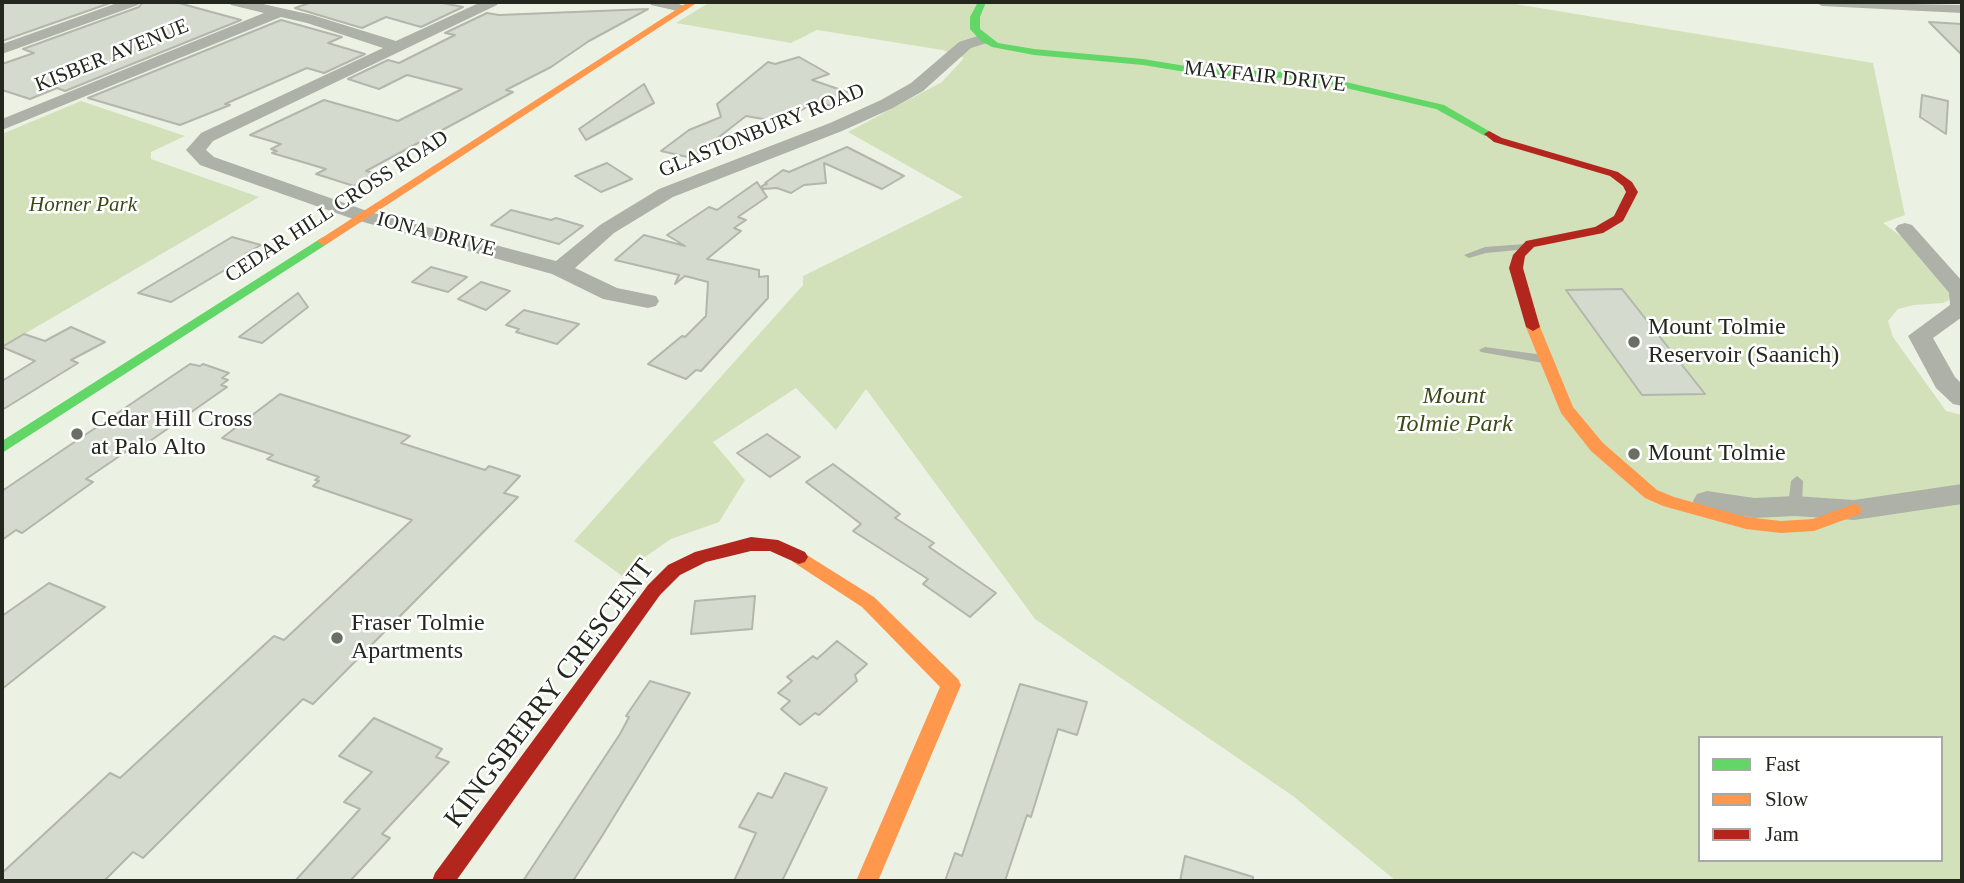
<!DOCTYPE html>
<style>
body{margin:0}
#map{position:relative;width:1964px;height:883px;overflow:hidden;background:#ecf2e3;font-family:"Times New Roman",serif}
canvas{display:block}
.frame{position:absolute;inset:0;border:4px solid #24271e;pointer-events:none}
.legend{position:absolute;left:1698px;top:736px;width:245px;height:126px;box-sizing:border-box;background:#fff;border:2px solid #a7a9a5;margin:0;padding:9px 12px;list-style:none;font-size:21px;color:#24271e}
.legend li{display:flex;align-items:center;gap:14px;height:35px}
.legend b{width:35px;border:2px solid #a7a9a5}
</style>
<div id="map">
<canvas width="1964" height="883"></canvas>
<div class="frame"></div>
<ul class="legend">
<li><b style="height:9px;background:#63d668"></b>Fast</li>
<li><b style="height:9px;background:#ff974d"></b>Slow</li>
<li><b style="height:9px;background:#b3261e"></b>Jam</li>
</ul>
</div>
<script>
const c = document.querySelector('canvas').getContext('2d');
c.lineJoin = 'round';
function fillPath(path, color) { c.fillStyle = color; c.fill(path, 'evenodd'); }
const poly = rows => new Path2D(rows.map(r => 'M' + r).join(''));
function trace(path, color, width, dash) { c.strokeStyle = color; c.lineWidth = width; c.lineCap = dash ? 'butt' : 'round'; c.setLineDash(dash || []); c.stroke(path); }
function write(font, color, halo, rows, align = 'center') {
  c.font = font + ' "Times New Roman",serif'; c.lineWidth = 5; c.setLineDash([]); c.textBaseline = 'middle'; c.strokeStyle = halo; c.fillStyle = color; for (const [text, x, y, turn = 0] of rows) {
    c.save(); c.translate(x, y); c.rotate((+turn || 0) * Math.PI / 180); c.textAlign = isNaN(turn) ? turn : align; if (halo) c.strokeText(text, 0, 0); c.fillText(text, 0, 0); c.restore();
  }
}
fillPath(poly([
 [710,2,1503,2,1873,63,1905,215,1883,223,1902,237,1950,295,1949,300,1943,303,1914,305,1898,309,1888,321,1893,337,1946,411,1962,415,1962,881,1396,881,1293,796,1035,619,866,389,836,430,796,388,713,442,745,480,719,522,671,539,645,557,625,578,574,541,803,285,803,276,963,197,848,132,942,82,964,58,943,50,817,30,791,43,676,23],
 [1700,738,1941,738,1941,860,1700,860],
 [81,101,185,136,151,152,151,159,259,197,2,347,2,134]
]), '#d2e1b9');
const building = poly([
 [2,2,113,2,2,41,2,2],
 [143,2,175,2,241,20,65,91,57,88,30,99,2,90,2,64,34,53,23,49,139,7,143,2],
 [312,2,437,2,463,7,421,27,386,17,362,28,295,8,312,2],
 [648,9,589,41,551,67,506,90,513,92,366,171,376,174,354,186,316,174,326,169,272,153,277,151,271,149,281,144,250,135,324,100,398,121,462,89,407,75,379,89,348,79,388,60,399,63,455,35,445,33,487,13,499,15,648,9],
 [281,20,342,37,328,43,365,54,324,73,307,68,225,104,230,105,180,125,88,98,281,20],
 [1929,22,1962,24,1962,55,1929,22],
 [799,57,829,74,812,80,856,95,833,107,817,101,781,122,746,116,692,158,661,151,689,130,721,117,717,104,768,62,775,64,799,57],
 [644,84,654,103,586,140,579,129,644,84],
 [1922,95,1948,101,1946,134,1920,117,1922,95],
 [847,147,904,176,882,189,824,163,826,183,804,185,791,193,777,188,763,189,762,186,767,184,765,183,783,170,789,172,847,147],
 [607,163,632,179,601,192,575,176,607,163],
 [757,182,767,197,738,217,746,220,734,228,741,231,707,259,759,270,759,277,768,276,768,298,701,371,696,370,686,379,648,364,682,336,685,337,706,316,708,282,685,276,675,284,679,275,615,260,644,235,685,246,667,235,709,207,717,210,757,182],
 [511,210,551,220,556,218,583,226,559,244,491,225,511,210],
 [232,237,261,245,245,254,250,255,171,302,138,293,232,237],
 [431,267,467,277,448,292,412,282,431,267],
 [481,282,510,291,486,310,458,299,481,282],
 [1622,289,1705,394,1642,395,1566,290,1622,289],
 [298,293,308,307,262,343,239,337,298,293],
 [524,310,579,324,557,344,516,332,519,329,506,325,524,310],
 [71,327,105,342,71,360,78,363,2,410,2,381,35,361,2,347,24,334,45,341,71,327],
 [190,364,200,366,203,364,229,373,222,378,228,380,221,385,227,387,133,453,127,451,86,479,93,482,22,533,16,530,2,540,2,491,190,364],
 [280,394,410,436,401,443,485,470,489,466,520,476,504,493,518,497,313,704,303,699,143,858,133,852,104,881,2,881,2,873,110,773,120,778,274,636,284,640,412,520,313,486,319,481,315,480,319,477,267,459,273,455,222,438,280,394],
 [767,434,800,457,770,477,737,453,767,434],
 [833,464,900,514,895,518,934,543,929,547,996,593,970,617,923,584,928,579,853,531,861,524,806,482,833,464],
 [49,583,105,607,2,689,2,616,49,583],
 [755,596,752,629,691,634,695,601,755,596],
 [837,641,867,664,855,675,857,681,829,706,819,715,815,713,800,725,781,709,790,701,778,693,792,681,787,677,813,656,817,659,837,641],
 [650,681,690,693,602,836,573,881,523,881,620,734,629,717,626,716,650,681],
 [1020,684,1087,702,1077,735,1058,729,1031,817,1027,815,1005,881,945,881,955,853,962,856,1020,684],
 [374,718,442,749,436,757,449,762,382,834,390,838,350,881,295,881,360,809,344,802,372,772,339,756,374,718],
 [785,773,827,788,782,881,734,881,756,833,739,827,758,793,772,798,785,773],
 [1185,856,1253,877,1253,881,1180,881,1185,856]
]);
fillPath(building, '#d5dace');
trace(building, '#b2b6ab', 2);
fillPath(poly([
 [1525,244,1528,245,1528,249,1486,253,1469,258,1464,255,1485,247,1525,244],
 [1485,347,1543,355,1549,359,1543,363,1481,352,1479,350,1485,347],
 [1797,476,1803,481,1802,506,1800,509,1795,511,1790,509,1788,506,1791,481,1797,476]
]), '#adb1a7');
fillPath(poly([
 [120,2,140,2,138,5,2,54,2,44,120,2],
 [229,2,254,2,312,15,396,41,481,2,499,2,497,5,213,141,206,150,214,157,370,212,556,261,600,225,659,189,830,123,881,100,911,83,959,42,984,34,992,39,990,42,971,48,923,91,893,108,842,131,673,197,614,233,575,268,617,288,656,296,659,301,656,306,648,308,603,299,552,274,356,220,200,165,186,150,201,133,383,48,307,23,281,17,2,130,2,119,264,13,231,5,229,2],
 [649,2,674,2,689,8,682,12,651,5,649,2],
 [1815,2,1962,5,1962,13,1822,6,1815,2],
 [1905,223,1912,225,1962,281,1962,317,1933,338,1955,377,1962,384,1962,406,1953,404,1936,388,1908,336,1950,305,1949,293,1895,229,1898,225,1905,223],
 [1962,484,1962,504,1854,520,1795,516,1754,518,1707,511,1697,508,1693,501,1697,494,1707,491,1754,498,1795,496,1854,500,1962,484]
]), '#adb1a7');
fillPath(poly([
 [978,2,986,2,980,17,980,29,998,43,1034,49,1143,59,1204,69,1287,72,1333,79,1444,105,1494,134,1485,136,1436,109,1333,85,1287,78,1204,75,1143,65,1034,55,992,47,981,41,970,29,970,17,978,2],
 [323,237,327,238,327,244,2,453,2,441,323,237]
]), '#63d668');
fillPath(poly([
 [688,2,698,2,327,244,323,245,317,241,688,2],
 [1533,323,1540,327,1573,407,1603,443,1657,490,1674,497,1746,517,1781,521,1813,519,1854,504,1860,506,1862,510,1860,514,1814,531,1781,533,1746,529,1663,506,1645,498,1591,451,1561,413,1526,327,1533,323],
 [799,550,874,597,958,679,961,685,878,881,856,881,940,687,862,607,793,562,790,557,793,552,799,550]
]), '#ff974d');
fillPath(poly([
 [1489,131,1502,138,1618,172,1632,182,1638,192,1623,221,1603,233,1534,247,1525,256,1523,268,1540,327,1533,331,1526,327,1509,268,1513,255,1526,241,1595,227,1614,216,1626,192,1623,186,1610,176,1494,142,1484,134,1489,131],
 [751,537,778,540,805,552,808,557,805,562,799,564,770,551,751,551,706,562,680,575,660,595,456,881,432,881,435,873,648,585,668,565,695,552,751,537]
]), '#b3261e');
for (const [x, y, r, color] of [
 [1634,342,7,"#6a6e63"],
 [77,434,7,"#6a6e63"],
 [1634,454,7,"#6a6e63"],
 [337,638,7,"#6a6e63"]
]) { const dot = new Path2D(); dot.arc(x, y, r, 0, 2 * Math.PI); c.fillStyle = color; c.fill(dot); trace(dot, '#fff', 2.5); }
write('21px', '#24271e', '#fff', [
 ["KISBER AVENUE",112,56,-22],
 ["MAYFAIR DRIVE",1265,77,6],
 ["GLASTONBURY ROAD",762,131,-22],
 ["CEDAR HILL CROSS ROAD",337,207,-33],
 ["IONA DRIVE",436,235,15]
]);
write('italic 21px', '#394a17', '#fff', [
 ["Horner Park",83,205]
]);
write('24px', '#24271e', '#fff', [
 ["Mount Tolmie",1648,328],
 ["Reservoir (Saanich)",1648,356],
 ["Cedar Hill Cross",91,420],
 ["at Palo Alto",91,448],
 ["Mount Tolmie",1648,454],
 ["Fraser Tolmie",351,624],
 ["Apartments",351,652]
], 'left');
write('italic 24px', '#394a17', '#fff', [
 ["Mount",1454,397],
 ["Tolmie Park",1454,425]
]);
write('28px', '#24271e', '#fff', [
 ["KINGSBERRY CRESCENT",550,694,-53]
]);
</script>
